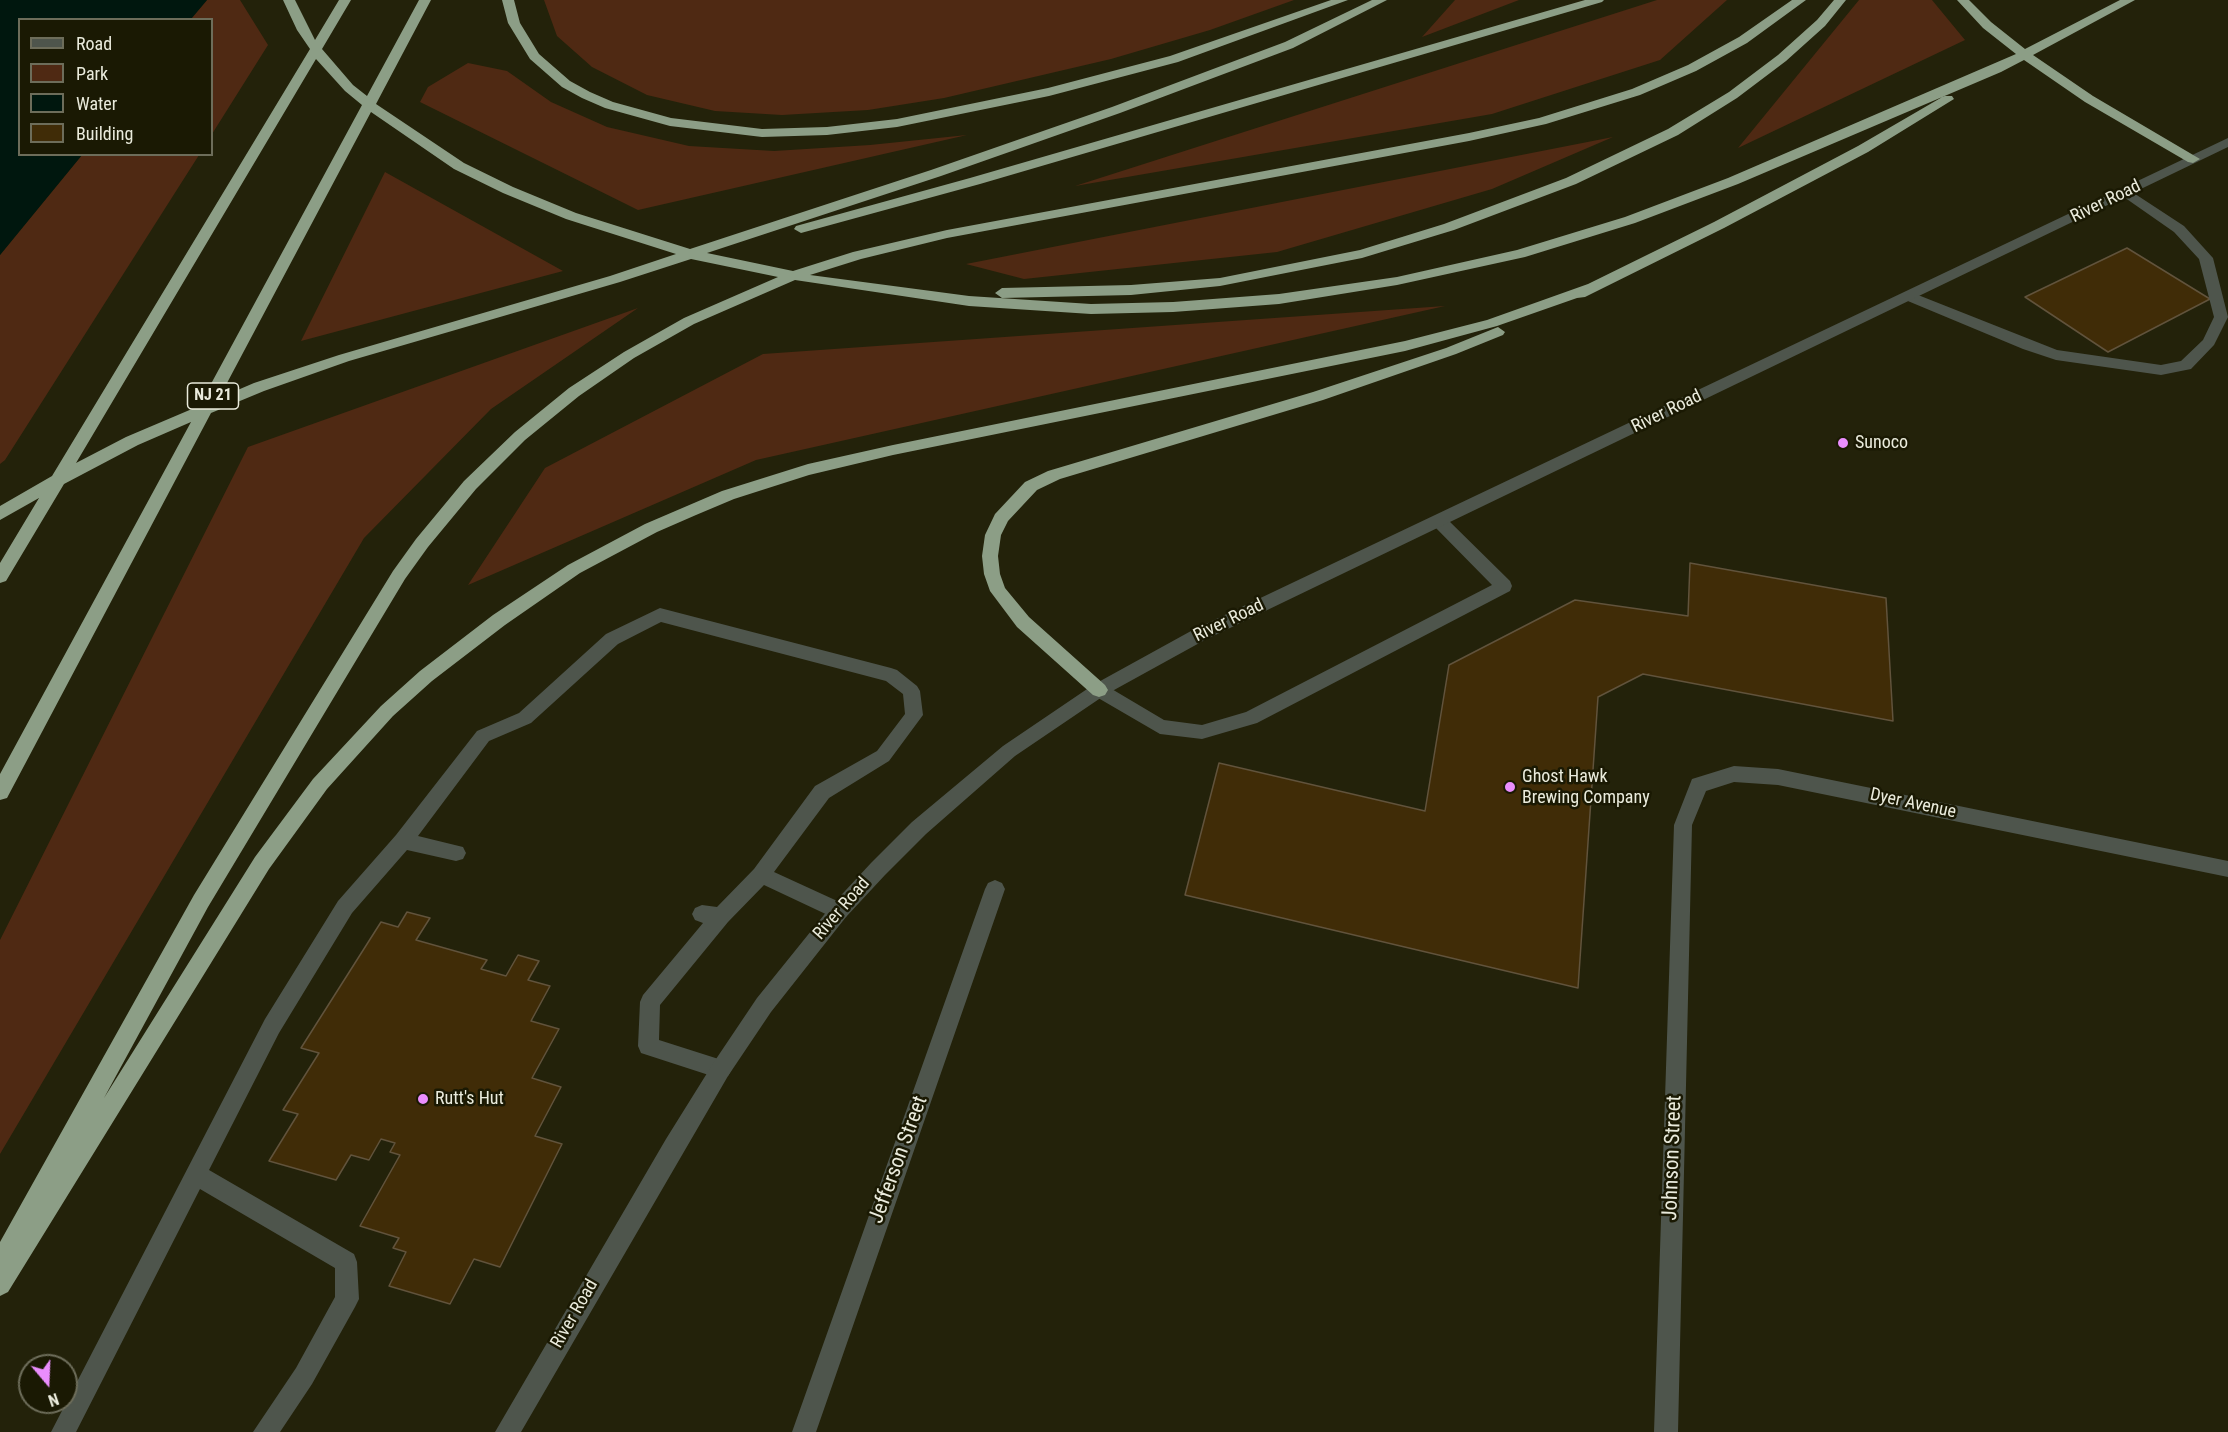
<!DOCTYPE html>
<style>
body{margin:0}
#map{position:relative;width:2228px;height:1432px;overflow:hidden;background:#23220a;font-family:"Roboto Condensed",sans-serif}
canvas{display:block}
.legend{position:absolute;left:18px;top:18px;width:195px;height:138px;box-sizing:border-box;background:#1a1903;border:2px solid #6d6d5a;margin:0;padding:8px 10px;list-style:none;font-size:18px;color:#eaebdc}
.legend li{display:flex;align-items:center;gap:12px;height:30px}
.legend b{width:30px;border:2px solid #6d6d5a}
.north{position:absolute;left:18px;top:1354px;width:60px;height:60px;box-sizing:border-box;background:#1a1903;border:2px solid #6d6d5a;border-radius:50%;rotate:161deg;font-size:16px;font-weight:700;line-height:24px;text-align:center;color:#eaebdc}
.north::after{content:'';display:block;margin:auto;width:21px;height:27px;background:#ea8dfd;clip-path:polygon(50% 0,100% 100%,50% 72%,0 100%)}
</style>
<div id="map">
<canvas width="2228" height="1432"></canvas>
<ul class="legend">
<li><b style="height:8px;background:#4e554c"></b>Road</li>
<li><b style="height:16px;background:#4f2913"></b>Park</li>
<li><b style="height:16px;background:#00170e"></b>Water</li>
<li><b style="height:16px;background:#402c07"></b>Building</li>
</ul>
<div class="north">N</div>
</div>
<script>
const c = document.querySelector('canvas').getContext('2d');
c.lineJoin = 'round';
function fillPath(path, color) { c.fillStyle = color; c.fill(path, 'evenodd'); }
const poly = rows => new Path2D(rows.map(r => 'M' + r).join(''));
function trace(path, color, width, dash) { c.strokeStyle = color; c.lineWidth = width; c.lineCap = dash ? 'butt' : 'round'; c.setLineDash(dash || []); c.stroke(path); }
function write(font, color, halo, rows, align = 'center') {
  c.font = font + ' "Roboto Condensed",sans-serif'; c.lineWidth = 5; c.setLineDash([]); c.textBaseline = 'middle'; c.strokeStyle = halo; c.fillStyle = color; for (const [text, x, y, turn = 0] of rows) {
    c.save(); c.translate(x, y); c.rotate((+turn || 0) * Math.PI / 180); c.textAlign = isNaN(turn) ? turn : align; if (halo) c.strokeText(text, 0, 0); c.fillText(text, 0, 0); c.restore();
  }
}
fillPath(poly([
 [207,0,240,0,268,45,212,134,212,20,191,19],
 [544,0,1294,0,1210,30,1111,59,944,98,868,110,782,115,715,111,647,95,592,67,557,36],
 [1455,0,1519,0,1422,37],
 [1657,0,1727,0,1660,60,1492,114,1075,186],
 [1859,0,1932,0,1965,40,1738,148],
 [468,63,507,71,551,102,607,127,689,146,774,151,870,145,967,135,638,210,420,102,428,87],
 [1613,137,1492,189,1277,252,1024,279,966,264],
 [82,155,199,155,5,460,0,464,0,255],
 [385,172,563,271,301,341],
 [1445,306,756,460,468,585,545,468,763,354],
 [638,308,491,409,364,538,0,1154,0,940,248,447]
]), '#4f2913');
fillPath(poly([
 [0,0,207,0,191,19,20,20,20,154,82,155,0,255]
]), '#00170e');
const building = poly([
 [2127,248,2210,299,2108,352,2025,297,2127,248],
 [1690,563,1886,598,1893,721,1643,674,1598,697,1578,988,1185,895,1219,763,1425,811,1449,665,1575,600,1688,616,1690,563],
 [407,912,430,918,416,940,487,960,481,969,506,976,518,955,539,961,528,980,550,986,531,1021,559,1029,532,1078,561,1087,535,1136,562,1144,500,1267,474,1259,450,1304,389,1286,406,1252,393,1248,399,1238,360,1226,400,1155,390,1152,395,1143,381,1139,369,1160,351,1155,336,1180,269,1161,298,1114,283,1110,319,1053,301,1048,381,922,398,927,407,912]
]);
fillPath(building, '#402c07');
trace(building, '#61533c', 1.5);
fillPath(poly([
 [2126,188,2184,226,2213,258,2228,317,2214,345,2191,369,2161,375,2056,360,2023,349,1903,299,1901,296,1903,293,1913,293,2057,350,2161,365,2181,361,2203,340,2214,317,2199,259,2174,232,2121,195,2119,192,2126,188],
 [1439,515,1445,517,1510,581,1512,586,1510,591,1257,723,1202,739,1160,734,1093,695,1090,690,1093,685,1099,683,1105,685,1164,720,1202,725,1246,712,1492,585,1433,525,1431,521,1433,517,1439,515],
 [660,608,891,668,897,670,917,686,920,691,923,715,889,761,829,798,774,872,846,905,849,911,846,917,839,920,832,917,764,885,728,922,660,1005,659,1040,728,1062,732,1069,728,1076,721,1079,641,1053,638,1046,640,1002,643,995,703,923,695,920,692,914,695,908,702,905,717,907,754,869,815,786,877,751,905,714,903,694,886,681,661,622,618,644,531,723,489,741,418,836,463,847,466,853,463,859,456,861,407,850,352,913,279,1033,209,1170,354,1254,357,1262,359,1299,355,1307,312,1384,280,1432,253,1432,296,1368,335,1297,335,1268,200,1189,76,1432,51,1432,265,1019,338,901,396,835,477,731,519,713,606,634,660,608]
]), '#4e554c');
fillPath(poly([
 [1734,766,1778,769,2228,861,2228,877,1778,785,1734,782,1706,791,1692,825,1678,1432,1654,1432,1674,825,1692,779,1734,766],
 [995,880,1002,883,1005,889,816,1432,792,1432,985,889,988,883,995,880]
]), '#4e554c');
fillPath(poly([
 [2228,138,2228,147,1203,641,1105,695,1015,756,926,834,885,875,846,917,771,1012,728,1076,521,1432,495,1432,666,1139,714,1062,757,998,832,905,871,863,912,822,1003,746,1093,685,1191,631,2228,138]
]), '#4e554c');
fillPath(poly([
 [283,0,295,0,315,40,339,0,351,0,322,49,353,85,367,96,419,0,431,0,376,104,464,163,513,187,576,213,690,249,931,170,1112,107,1285,42,1372,0,1387,0,1293,48,1120,113,941,176,707,253,793,271,853,252,947,230,1469,133,1539,118,1632,89,1688,65,1739,37,1792,0,1806,0,1747,43,1696,71,1640,95,1546,124,1469,141,947,238,861,259,810,275,969,296,1091,304,1173,302,1279,294,1397,277,1517,250,1625,217,1728,178,2016,54,1983,28,1957,0,1969,0,1991,22,2025,49,2120,0,2135,0,2033,55,2093,96,2200,159,2193,163,2188,162,2085,102,2024,60,2001,72,1738,184,1635,223,1525,257,1397,285,1279,304,1173,312,1091,314,969,306,795,280,694,324,634,358,579,396,525,440,476,489,428,547,405,579,208,907,104,1098,255,857,313,779,381,706,420,671,493,615,568,565,645,524,722,491,808,464,893,445,1405,341,1487,320,1588,284,1714,222,1858,146,1944,96,1952,96,1954,99,1868,152,1724,228,1585,297,1577,298,1497,326,1405,351,893,455,809,475,734,499,696,515,657,532,580,573,505,625,432,681,393,716,327,789,269,869,8,1292,0,1296,0,1242,194,895,393,571,416,539,464,481,515,432,569,388,624,352,684,318,778,277,691,259,620,282,349,361,264,391,211,413,7,798,0,800,0,774,191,422,138,445,64,484,6,581,0,583,0,563,39,498,0,520,0,506,52,476,310,49,297,30,283,0],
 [316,59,345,91,362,105,199,406,126,437,76,463,316,59],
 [371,112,454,169,503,193,566,219,676,254,610,276,339,355,254,383,219,398,371,112],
 [502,0,514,0,520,23,539,54,570,81,590,92,613,102,671,118,762,129,827,127,897,119,1048,88,1170,56,1331,0,1348,0,1178,62,1049,96,897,127,827,135,762,137,670,126,605,108,582,98,562,87,530,59,508,23,502,0],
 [1585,0,1604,0,1602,2,980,184,801,233,794,229,796,226,970,178,1585,0],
 [1834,0,1846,0,1825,26,1786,61,1737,98,1678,135,1576,184,1454,230,1362,258,1220,286,1131,295,1002,298,995,293,1002,288,1131,285,1220,278,1360,250,1444,224,1566,178,1668,129,1729,92,1778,55,1817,20,1834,0],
 [1498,327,1505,332,1503,335,1456,354,1323,400,1060,479,1037,490,1008,521,1001,535,998,556,1000,574,1005,588,1029,617,1105,685,1108,690,1105,695,1099,697,1093,695,1017,627,990,591,984,574,982,556,985,535,995,514,1025,482,1048,471,1313,392,1446,348,1498,327]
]), '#8c9e86');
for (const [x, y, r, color] of [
 [1843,443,6,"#ea8dfd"],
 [1510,787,6,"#ea8dfd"],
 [423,1099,6,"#ea8dfd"]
]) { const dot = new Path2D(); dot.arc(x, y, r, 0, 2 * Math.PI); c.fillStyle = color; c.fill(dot); trace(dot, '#1a1903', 2); }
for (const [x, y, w] of [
 [213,396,51]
]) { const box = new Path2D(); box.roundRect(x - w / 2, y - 13, w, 26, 4.5); c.fillStyle = '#1a1903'; c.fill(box); trace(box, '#eaebdc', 1.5); }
write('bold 16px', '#eaebdc', null, [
 ["NJ 21",213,396]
]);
write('18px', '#eaebdc', '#1a1903', [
 ["River Road",2106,202,-26],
 ["River Road",1667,412,-26],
 ["River Road",1229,621,-26],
 ["Dyer Avenue",1913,804,12],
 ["River Road",842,909,-49],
 ["River Road",575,1314,-60]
]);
write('18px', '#eaebdc', '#1a1903', [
 ["Sunoco",1855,443],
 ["Ghost Hawk",1522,777],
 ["Brewing Company",1522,798],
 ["Rutt's Hut",435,1099]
], 'left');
write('21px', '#eaebdc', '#1a1903', [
 ["Johnson Street",1673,1158,-88],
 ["Jefferson Street",899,1160,-70]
]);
</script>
